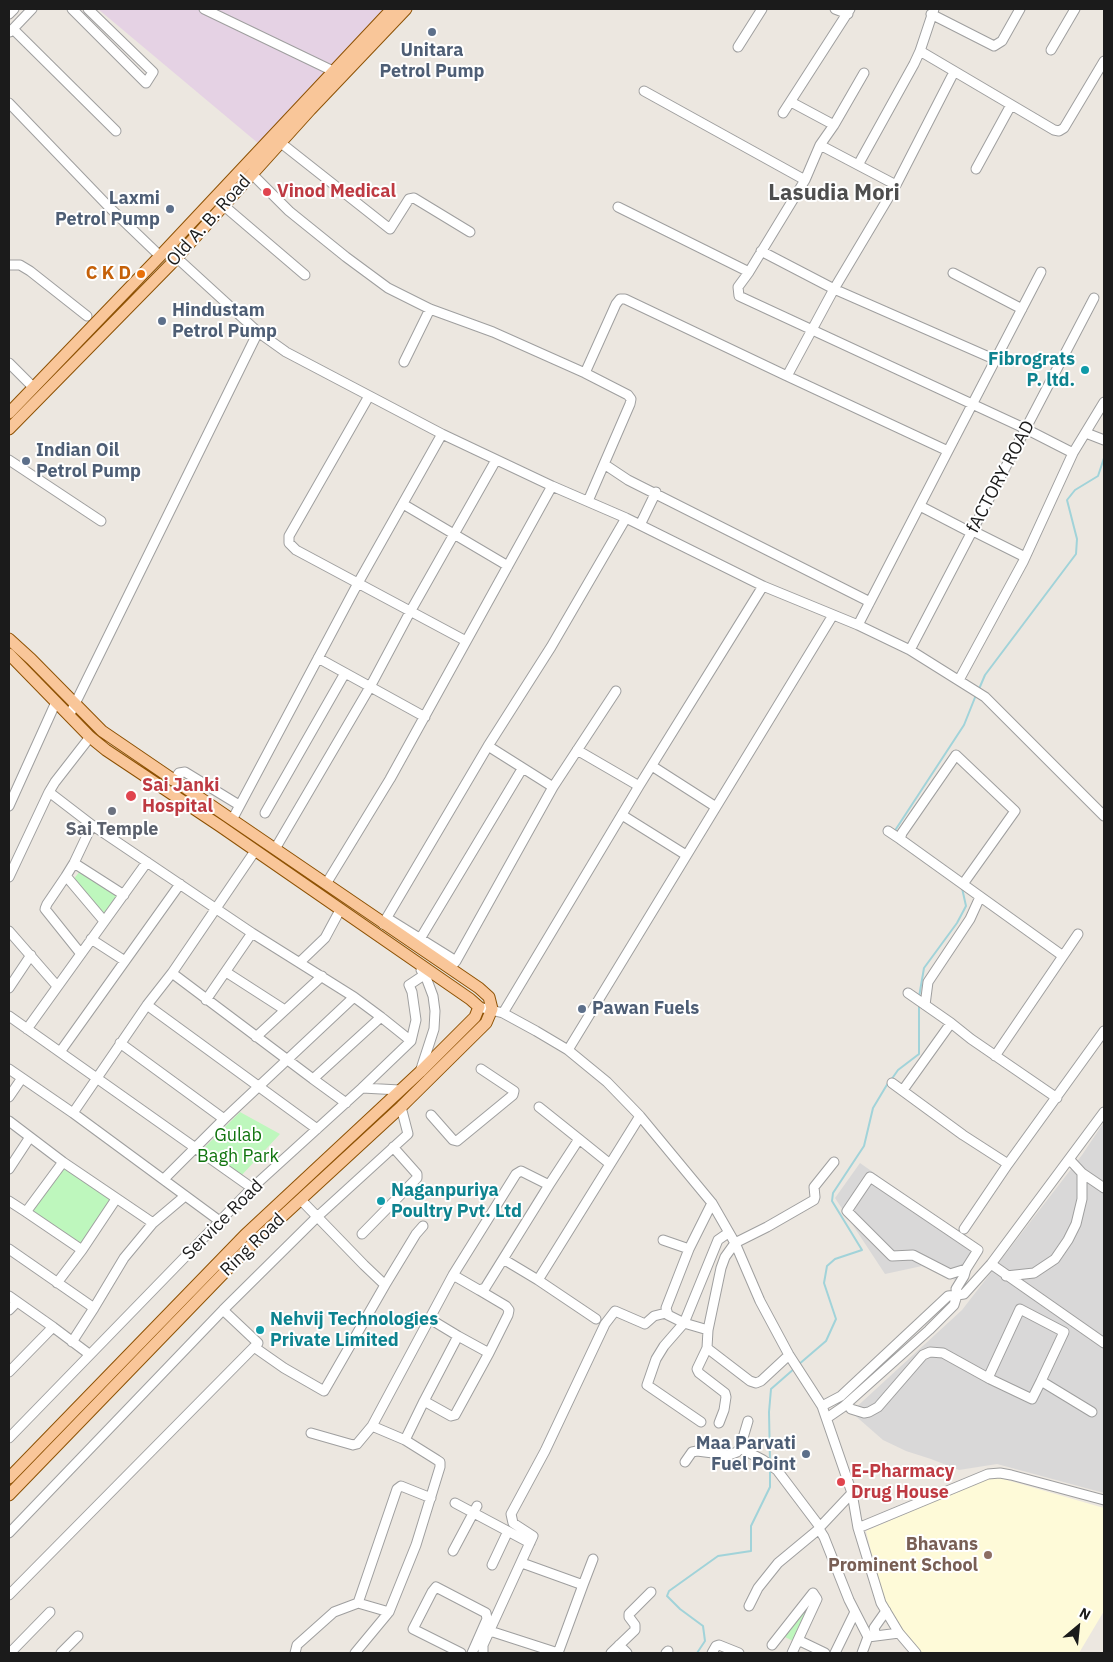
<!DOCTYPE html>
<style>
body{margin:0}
#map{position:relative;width:1113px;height:1662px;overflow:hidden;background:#ece7e0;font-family:"IBM Plex Sans",sans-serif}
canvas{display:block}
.frame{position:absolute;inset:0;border:10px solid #1b1b1b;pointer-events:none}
.north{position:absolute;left:1053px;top:1602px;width:50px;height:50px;-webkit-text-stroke:4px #fff;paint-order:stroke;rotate:28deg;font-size:14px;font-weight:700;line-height:20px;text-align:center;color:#1b1b1b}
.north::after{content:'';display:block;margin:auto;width:18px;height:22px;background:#1b1b1b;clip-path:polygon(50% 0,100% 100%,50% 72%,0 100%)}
</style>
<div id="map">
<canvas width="1113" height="1662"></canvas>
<div class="frame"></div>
<div class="north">N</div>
</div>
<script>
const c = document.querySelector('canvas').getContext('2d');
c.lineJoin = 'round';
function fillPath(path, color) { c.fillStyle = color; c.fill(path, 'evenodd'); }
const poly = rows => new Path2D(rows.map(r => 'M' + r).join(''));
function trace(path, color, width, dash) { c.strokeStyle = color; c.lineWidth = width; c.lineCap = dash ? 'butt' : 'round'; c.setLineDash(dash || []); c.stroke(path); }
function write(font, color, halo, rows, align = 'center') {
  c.font = font + ' "IBM Plex Sans",sans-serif'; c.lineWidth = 4; c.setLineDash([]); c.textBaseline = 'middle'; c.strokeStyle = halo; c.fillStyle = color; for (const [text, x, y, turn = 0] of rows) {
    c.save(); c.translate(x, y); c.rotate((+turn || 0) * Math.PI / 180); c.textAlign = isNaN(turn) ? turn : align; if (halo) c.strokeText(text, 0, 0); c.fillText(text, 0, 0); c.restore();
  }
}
fillPath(poly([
 [1104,1122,1104,1493,997,1464,959,1470,931,1459,906,1451,883,1440,851,1412,962,1310,1082,1155],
 [860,1163,982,1249,970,1267,955,1280,922,1266,885,1274,835,1198]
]), '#d9d8d8');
fillPath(poly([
 [98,9,385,9,259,144]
]), '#e5d2e4');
fillPath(poly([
 [993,1476,1104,1508,1104,1611,1079,1653,920,1653,885,1608,866,1531]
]), '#fefad8');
fillPath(poly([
 [81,870,120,898,104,918,72,881],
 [240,1112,280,1134,240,1177,204,1148],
 [65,1166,111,1198,82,1244,32,1212],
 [812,1601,795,1642,785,1637]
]), '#bef7bd');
trace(poly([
 [979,689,985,675,1076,554,1077,539,1067,500,1075,490,1098,476,1104,458],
 [894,832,964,725,976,695],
 [919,997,924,968,957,923,966,906,962,888],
 [891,1080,898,1070,919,1054,919,1005],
 [798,1365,826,1341,836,1319,824,1283,827,1266,835,1259,862,1250,832,1201,833,1193,864,1146,873,1108,888,1083],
 [770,1462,769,1412,771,1389,795,1368],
 [697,1653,705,1641,703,1626,680,1609,667,1596,669,1591,718,1556,751,1551,751,1526,770,1487,770,1469]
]), '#a1d3d9', 2);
const minor = poly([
 [72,9,146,83,153,72,88,9],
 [204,9,333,71],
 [835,9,848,14],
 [934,9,920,51,914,64,858,165,896,185,834,289,787,376,948,451,1041,272],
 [9,14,14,9],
 [931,14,994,46,1002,41,1020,9],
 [13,29,116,131],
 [10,32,32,9],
 [738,47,762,9],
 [1051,50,1075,9],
 [920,51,1054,130,1059,131,1064,128,1104,61],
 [864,73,834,125,820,145,805,180,749,272,738,287,739,296,1026,429,1073,453,1104,402],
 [644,91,805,180],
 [791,102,834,125],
 [9,103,109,207,160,256],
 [783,113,850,9],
 [281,143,390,229,409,199,414,198,470,232],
 [820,145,858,165],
 [976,169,1011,105],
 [252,174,289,211,346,257,388,288,430,309,493,332,585,373,628,395,631,399,630,404,588,501],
 [896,185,954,72],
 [223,205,305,275],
 [618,207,749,272],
 [761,251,834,289,996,360],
 [176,257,258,332,286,352,442,434,552,486,626,518,763,586,858,625,910,650,985,697,1104,816],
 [9,265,20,265,30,271,87,316],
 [953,273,1022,309],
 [404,362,430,309],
 [9,363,33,387],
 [585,373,616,304,620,299,625,299,787,376],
 [369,396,289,536,289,543,296,550,466,641],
 [1086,433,1104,440],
 [9,460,101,521],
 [604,464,628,480,870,602],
 [403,504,508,566],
 [920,506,972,533],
 [640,525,656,492],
 [973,531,1025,557],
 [858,625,948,451],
 [910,650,1094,298],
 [318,658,425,717],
 [959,680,1023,562,1073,453],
 [69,716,258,332],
 [577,750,639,786],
 [652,766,716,807],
 [173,781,179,773,185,772,239,805],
 [553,787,616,691],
 [49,792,92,825,252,933,354,997,224,1119,164,1179],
 [9,806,56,702],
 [265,813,345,673],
 [622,815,686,855],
 [232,820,358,583,442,434],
 [92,825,74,863,66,876,104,921],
 [888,831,900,839],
 [275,849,370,687,410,612,496,460],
 [74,863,124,895],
 [66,876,47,904,45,909,81,954],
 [9,877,49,792,55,782,90,737],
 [326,884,390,779,552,486],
 [963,884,1015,811,956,755,902,833,900,839,1063,956],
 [387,918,456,961],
 [383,924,488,746,551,647,626,518],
 [9,931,57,986],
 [91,939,125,961],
 [420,939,522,769],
 [300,962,325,938,340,910],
 [450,968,456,961,553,787,488,746],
 [226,972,285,1010],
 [172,973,313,1079,381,1017,411,1041],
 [9,988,31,955],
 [908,993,951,1023,971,1039,1057,1098],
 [354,997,381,1017],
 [206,1000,252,933],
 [147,1005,317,1129],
 [925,1005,928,982,970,919,980,897],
 [479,1007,503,1013,536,1031,568,1050,607,1082,640,1116,712,1203,735,1243,760,1301,789,1355,822,1406,852,1493,858,1528,881,1603,899,1633,916,1653],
 [503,1013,639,786,763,586],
 [9,1016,252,1188],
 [27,1029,147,862],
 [256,1037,322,976],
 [120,1043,224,1119],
 [568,1050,833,615],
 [60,1052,180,884],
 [995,1056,1078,934],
 [9,1069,73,1113,221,1222],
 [421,1069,434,1029,435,1011,433,996,427,980,421,970],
 [313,1079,346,1103],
 [892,1083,963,1135,1008,1164,964,1229],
 [362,1088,400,1090],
 [903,1090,951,1023],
 [9,1097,22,1078],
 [539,1107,579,1139],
 [73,1113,147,1005,172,973,255,851],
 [431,1115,453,1140,457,1141,513,1095,514,1091,481,1069],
 [9,1121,63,1162,153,1223,124,1258,94,1308],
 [1070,1160,1082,1173,1104,1188],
 [1008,1164,1104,1031],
 [9,1169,30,1137],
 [9,1201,26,1212,63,1162],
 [26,1212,82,1250,116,1199],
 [153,1223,185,1196],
 [362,1234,417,1178,417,1174,393,1147],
 [663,1240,689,1249],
 [9,1249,94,1308,72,1342],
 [503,1259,538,1280],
 [991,1264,1104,1343],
 [966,1269,978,1250,870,1177,847,1211,892,1256,913,1255,950,1274,966,1269,964,1276,956,1289,957,1295,964,1294,991,1264,1104,1112],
 [453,1275,479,1290,485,1288,549,1185],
 [1006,1276,1034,1273,1055,1259,1068,1240,1076,1224,1082,1199,1082,1173],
 [57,1283,82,1250],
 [385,1285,416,1234,423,1226],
 [479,1290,506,1306,509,1310,508,1315,489,1353],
 [9,1296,53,1327],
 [9,1310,17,1302],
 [430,1319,458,1336],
 [596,1319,538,1280,640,1116],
 [708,1330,684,1323,668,1315,666,1308,689,1249,712,1203],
 [254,1347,284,1368,324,1391,385,1285,364,1265,301,1200],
 [707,1348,750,1381,756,1383,761,1381,789,1355],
 [9,1372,53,1327,89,1354],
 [988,1378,1020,1309,1064,1332,1041,1381,1092,1412],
 [424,1401,451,1416,455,1415,489,1353,458,1336,424,1401,405,1440,372,1426,453,1275,516,1174,521,1171,549,1185,579,1139,610,1164],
 [847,1404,851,1409,864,1413,869,1412,878,1407,923,1355,930,1352,943,1353,990,1379,1032,1399,1041,1381],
 [822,1406,841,1396,948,1296,957,1295,954,1305,929,1330,843,1407,827,1418],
 [701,1422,647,1385,656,1359,664,1346,684,1323,718,1240,728,1233],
 [719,1423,724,1410,726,1397,725,1393,699,1373,697,1369,707,1348,708,1330,721,1268,725,1257,735,1243,767,1227,814,1200,815,1197,814,1187,834,1162],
 [311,1433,353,1445,357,1444,372,1426],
 [9,1438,252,1188,362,1088,411,1041,416,1020,412,992,409,985,424,975],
 [740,1448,763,1460,777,1470,820,1527,819,1529,824,1537,849,1600,868,1637],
 [685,1462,692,1452,697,1451,729,1455,737,1452,740,1448,748,1421],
 [455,1503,530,1543],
 [820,1527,852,1493],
 [858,1528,988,1474,1000,1473,1011,1475,1104,1500],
 [9,1533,223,1310,317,1217,408,1134,401,1107],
 [453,1551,477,1506],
 [522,1563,583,1585,593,1559],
 [492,1565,508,1531],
 [9,1595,258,1343,223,1310],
 [749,1606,758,1588,778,1563,819,1529],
 [389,1612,416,1545,440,1467,440,1462,437,1460,405,1440],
 [490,1631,558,1653,583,1585],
 [876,1636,874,1628,886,1611],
 [798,1640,825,1653],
 [619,1645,627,1653],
 [772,1645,813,1593,817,1599,792,1653],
 [10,1653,50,1612],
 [61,1653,78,1636],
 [295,1653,297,1645,334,1612,358,1603],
 [355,1653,389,1612,358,1603,397,1489,401,1486,431,1498],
 [461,1653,413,1629,432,1592,436,1587,486,1613,487,1619,472,1653],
 [483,1653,483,1645,533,1536,513,1523,511,1514,545,1451,605,1324,615,1311,645,1324,654,1316,666,1313],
 [611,1653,635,1630,635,1625,629,1617,629,1614,651,1592],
 [666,1653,668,1651],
 [712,1653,716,1646,719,1645,739,1653],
 [835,1653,855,1612],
 [862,1653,868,1637,899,1633]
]);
const major = poly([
 [9,413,160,256,392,9],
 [9,429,171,264,310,110,406,9],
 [9,639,31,659,102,731,479,988,489,997,492,1009,486,1023,401,1107,249,1247,9,1495],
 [9,654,90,737,106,750,220,826,470,999,479,1007,475,1017,420,1072,245,1235,9,1478]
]);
trace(minor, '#9f9f9f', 11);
trace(major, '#8e5204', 13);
trace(minor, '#fff', 9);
trace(major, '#f9c699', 11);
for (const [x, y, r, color] of [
 [432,32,5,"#5c6f8a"],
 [267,192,5,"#e0444e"],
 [170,209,5,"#5c6f8a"],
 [141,274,5,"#e8710a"],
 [162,321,5,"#5c6f8a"],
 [1085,370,5,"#0f9aa8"],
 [26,461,5,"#5c6f8a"],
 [131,796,6,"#e0444e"],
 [112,811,5,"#6b7280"],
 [582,1009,5,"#5c6f8a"],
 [381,1201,5,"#0f9aa8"],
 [260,1330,5,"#0f9aa8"],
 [806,1454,5,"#5c6f8a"],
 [841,1482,5,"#e0444e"],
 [988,1555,5,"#8d6e63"]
]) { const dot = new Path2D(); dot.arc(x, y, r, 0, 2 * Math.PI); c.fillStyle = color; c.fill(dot); trace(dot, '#fff', 2); }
write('bold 18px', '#4e5e75', '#fff', [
 ["Unitara",432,51,"center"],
 ["Petrol Pump",432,72,"center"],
 ["Laxmi",160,199,"right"],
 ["Petrol Pump",160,220,"right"],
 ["Hindustam",172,311],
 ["Petrol Pump",172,332],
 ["Indian Oil",36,451],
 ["Petrol Pump",36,472],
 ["Pawan Fuels",592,1009],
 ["Maa Parvati",796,1444,"right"],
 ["Fuel Point",796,1465,"right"]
], 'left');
write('bold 18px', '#be3a42', '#fff', [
 ["Vinod Medical",277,192],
 ["Sai Janki",142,786],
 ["Hospital",142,807],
 ["E-Pharmacy",851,1472],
 ["Drug House",851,1493]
], 'left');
write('18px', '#1b1b1b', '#fff', [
 ["Old A. B. Road",209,221,-48],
 ["fACTORY ROAD",1001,477,-62],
 ["Service Road",223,1220,-45],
 ["Ring Road",253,1245,-44]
]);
write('bold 18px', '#c56008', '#fff', [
 ["C K D",131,274]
], 'right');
write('bold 18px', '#0d838f', '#fff', [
 ["Fibrograts",1075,360,"right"],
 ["P. ltd.",1075,381,"right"],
 ["Naganpuriya",391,1191],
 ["Poultry Pvt. Ltd",391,1212],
 ["Nehvij Technologies",270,1320],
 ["Private Limited",270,1341]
], 'left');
write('bold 18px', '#5b616d', '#fff', [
 ["Sai Temple",112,830]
]);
write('18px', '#10740e', '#fff', [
 ["Gulab",238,1136],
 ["Bagh Park",238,1157]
]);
write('bold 18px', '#785e54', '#fff', [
 ["Bhavans",978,1545],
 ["Prominent School",978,1566]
], 'right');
write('bold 22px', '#4e4e4e', '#fff', [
 ["Lasudia Mori",834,194]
]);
</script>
